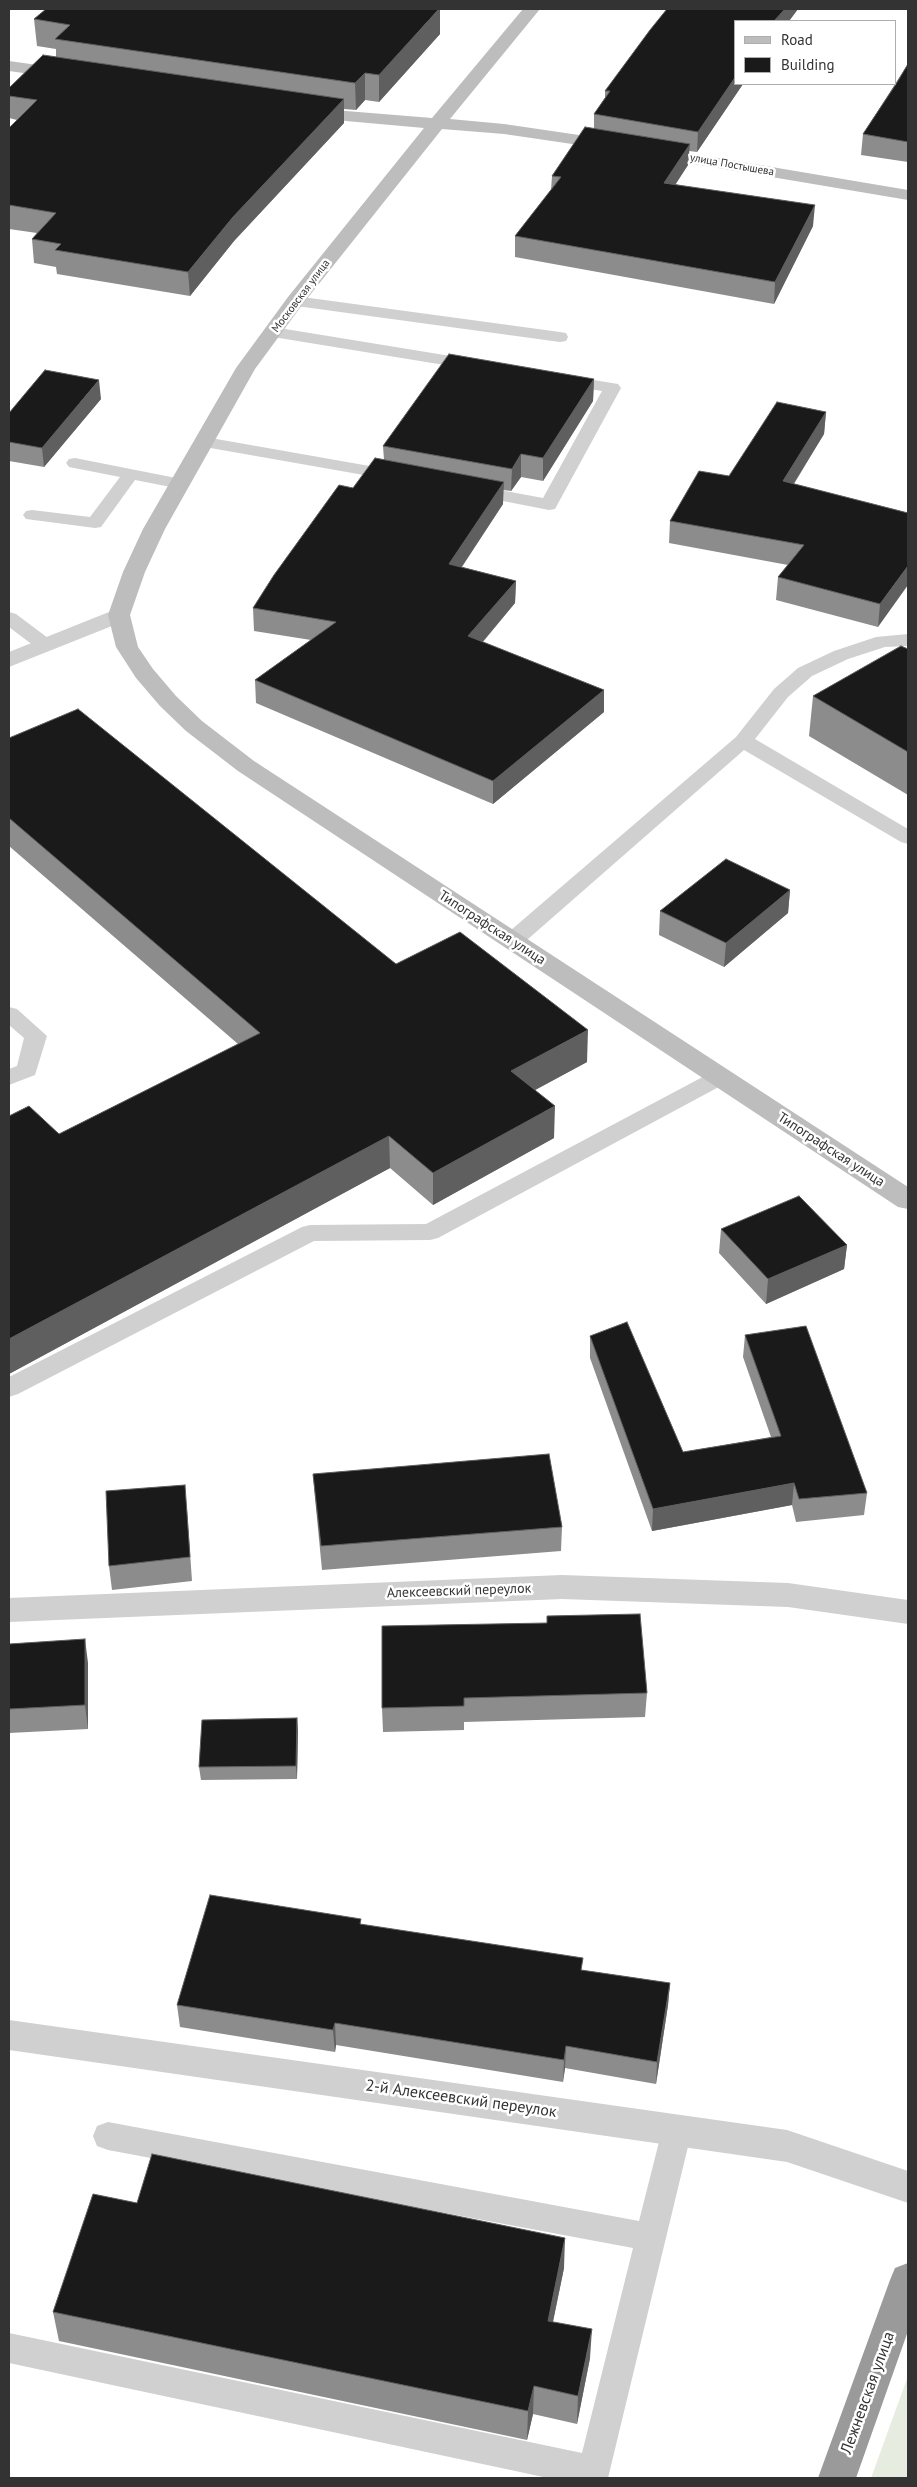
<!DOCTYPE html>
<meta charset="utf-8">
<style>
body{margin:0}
#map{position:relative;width:917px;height:2487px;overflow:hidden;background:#fff;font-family:"PT Sans",sans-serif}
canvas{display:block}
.frame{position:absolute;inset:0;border:10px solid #333;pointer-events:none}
.legend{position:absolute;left:734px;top:20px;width:162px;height:65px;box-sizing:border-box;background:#fff;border:1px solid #adadad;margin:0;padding:6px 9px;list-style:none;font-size:15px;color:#333}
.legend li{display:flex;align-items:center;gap:10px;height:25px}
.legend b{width:25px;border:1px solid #adadad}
</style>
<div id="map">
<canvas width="917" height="2487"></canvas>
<div class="frame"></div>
<ul class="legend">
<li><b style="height:6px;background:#bdbdbd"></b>Road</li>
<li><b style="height:14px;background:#1a1a1a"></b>Building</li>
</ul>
</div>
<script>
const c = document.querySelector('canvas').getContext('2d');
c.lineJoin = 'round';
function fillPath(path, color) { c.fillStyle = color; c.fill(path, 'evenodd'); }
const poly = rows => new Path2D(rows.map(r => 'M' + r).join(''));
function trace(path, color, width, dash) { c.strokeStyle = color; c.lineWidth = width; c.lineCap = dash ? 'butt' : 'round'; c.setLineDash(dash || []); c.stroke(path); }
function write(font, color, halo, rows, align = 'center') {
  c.font = font + ' "PT Sans",sans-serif'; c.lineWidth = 5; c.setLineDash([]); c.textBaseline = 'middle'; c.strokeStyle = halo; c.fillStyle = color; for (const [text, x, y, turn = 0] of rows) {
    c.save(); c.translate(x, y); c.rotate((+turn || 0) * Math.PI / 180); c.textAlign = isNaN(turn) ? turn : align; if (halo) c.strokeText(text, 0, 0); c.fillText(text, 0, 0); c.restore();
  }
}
fillPath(poly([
 [908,2376,908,2478,871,2478]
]), '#e6ecdf');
fillPath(poly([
 [295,296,560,332,566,333,568,337,566,341,560,342,289,305,287,301,289,297,295,296],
 [273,327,475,360,481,361,484,365,481,369,475,370,267,336,265,332,267,328,273,327],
 [562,375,612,383,618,384,621,388,555,509,549,510,467,494,464,490,467,486,473,485,543,498,602,391,556,384,553,380,556,376,562,375],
 [205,437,398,471,404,472,407,476,404,480,398,481,199,446,196,442,199,438,205,437],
 [75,458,181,479,187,480,190,484,187,488,181,489,135,480,101,527,95,528,26,519,23,515,26,511,32,510,90,517,120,477,69,467,66,463,69,459,75,458],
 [9,612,16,614,52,641,55,645,52,649,38,649,9,627,9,612],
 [908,634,908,646,885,647,848,659,812,676,788,697,755,739,908,829,908,844,901,842,744,750,520,946,512,948,504,946,501,941,504,936,736,737,774,689,798,668,834,651,876,637,908,634],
 [9,1007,17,1009,47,1036,35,1075,9,1085,9,1069,17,1066,24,1038,9,1025,9,1007],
 [720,1070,728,1072,731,1077,728,1082,438,1238,430,1240,314,1241,18,1394,9,1397,9,1377,302,1227,310,1225,426,1224,712,1072,720,1070],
 [677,2116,688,2120,692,2130,608,2478,548,2478,9,2363,9,2333,582,2453,633,2248,108,2150,97,2146,93,2136,97,2126,108,2122,639,2221,662,2130,666,2120,677,2116]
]), '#d0d0d0');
fillPath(poly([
 [119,608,127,610,130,615,127,620,9,667,9,652,119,608],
 [562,1575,788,1583,908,1600,908,1624,788,1607,562,1599,9,1622,9,1598,562,1575],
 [9,2020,787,2130,908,2171,908,2203,787,2162,9,2050,9,2020]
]), '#d0d0d0');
fillPath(poly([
 [523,9,540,9,450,119,504,124,613,140,619,141,622,145,619,149,613,150,504,134,442,129,302,305,255,369,165,529,145,572,130,615,138,647,153,669,176,696,202,721,254,761,908,1187,908,1209,898,1207,238,771,186,731,160,706,136,678,116,647,108,615,123,572,143,529,236,368,288,297,424,128,346,121,306,115,300,114,297,110,300,106,306,105,346,111,432,118,523,9],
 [9,61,66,69,72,70,75,74,72,78,66,79,9,71,9,61],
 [653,147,908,190,908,200,647,156,644,152,647,148,653,147]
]), '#bdbdbd');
fillPath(poly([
 [908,2263,908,2331,856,2478,818,2478,890,2280,895,2268,908,2263]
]), '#9a9a9a');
fillPath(poly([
 [667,9,798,9,789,21,736,21,736,84,743,84,697,152,689,151,688,165,675,184,813,226,774,304,515,257,515,236,551,190,552,176,594,128,594,114,605,99,605,91],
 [34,19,440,34,379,102,365,100,356,110,344,109,344,123,234,241,190,296,57,274,56,267,34,263,32,239,37,233,9,229,9,128,17,120,9,118,9,88,56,57,56,49,37,46],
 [908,64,908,162,861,155,863,134],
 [594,379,593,401,543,481,521,477,511,491,503,490,503,504,462,567,516,581,515,603,483,642,604,690,604,712,493,804,256,703,255,680,311,640,254,631,253,608,353,488,384,460,383,446],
 [101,399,44,467,9,461,9,413],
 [826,412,824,434,794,484,908,513,878,627,776,600,778,577,788,565,669,543,670,521,729,476],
 [908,649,908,795,809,736,813,696],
 [9,738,396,964,587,1062,535,1090,554,1138,433,1205,390,1168,9,1374,9,1116,59,1134,238,1044,9,846],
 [790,890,788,913,724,967,659,935,660,911],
 [721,1229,847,1245,844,1269,766,1304,719,1253],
 [745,1335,867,1493,864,1515,796,1522,792,1505,652,1531,590,1358,590,1336,683,1452,771,1437,743,1357],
 [313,1474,562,1527,561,1551,322,1570,315,1498],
 [187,1509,192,1581,112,1590,109,1566],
 [547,1616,647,1693,645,1717,464,1722,464,1730,383,1732,382,1708,547,1623],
 [9,1644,88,1663,88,1729,9,1733],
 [297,1718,298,1731,297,1779,201,1780,199,1767],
 [361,1924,582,1970,670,1983,668,2005,656,2084,565,2068,563,2082,336,2045,335,2052,180,2027,177,2005],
 [137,2203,564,2268,553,2322,590,2358,577,2424,533,2414,527,2440,59,2341,53,2312]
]), '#8c8c8c');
fillPath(poly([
 [439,9,440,9,440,34,379,102,379,75],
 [785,9,798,9,789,21,774,21],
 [365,73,365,100,356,110,355,83],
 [736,76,736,84,743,84,697,152,698,132],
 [344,99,344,123,234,241,190,296,188,272,233,217],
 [690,144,688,165,663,204,664,183],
 [815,205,813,226,774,304,775,282],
 [594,379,593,401,543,481,543,458],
 [99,380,101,399,44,467,42,448],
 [826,412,824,434,781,504,783,481],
 [521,454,521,477,511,491,512,469],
 [504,482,503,504,449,586,449,564],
 [908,566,908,585,878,627,880,604],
 [516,581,515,603,468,659,468,636],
 [604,690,604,712,493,804,493,781],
 [790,890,788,913,724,967,726,943],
 [588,1030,587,1062,511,1103,511,1071],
 [555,1106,554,1138,433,1205,433,1173],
 [389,1136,390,1168,9,1374,9,1339],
 [847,1245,844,1269,766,1304,768,1279],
 [794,1483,792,1505,652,1531,653,1509],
 [85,1639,88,1663,88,1729,85,1705],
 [297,1718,298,1731,297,1779,296,1766],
 [670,1983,668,2005,656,2084,657,2062],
 [335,2023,336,2045,335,2052,333,2030],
 [566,2046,565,2068,563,2082,564,2060],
 [9,2118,10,2126,9,2131],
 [565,2238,564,2268,547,2350,548,2321],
 [592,2329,590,2358,577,2424,578,2396],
 [534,2386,533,2414,527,2440,528,2411]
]), '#5f5f5f');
const building = poly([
 [46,9,439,9,379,75,365,73,355,83,55,39,70,25,34,19,46,9],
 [667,9,785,9,774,21,736,21,736,76,698,132,594,114,610,91,605,91,650,30,667,9],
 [43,55,344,99,233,217,188,272,55,250,61,244,32,239,56,213,9,205,9,128,37,100,9,96,9,88,43,55],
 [908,64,908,142,863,134,896,84,908,64],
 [585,127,690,144,664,183,815,205,775,282,515,236,561,177,552,176,585,127],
 [449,354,594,379,543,458,521,454,512,469,383,446,449,354],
 [45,370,99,380,42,448,9,442,9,413,45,370],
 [777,402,826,412,783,481,908,513,908,566,880,604,778,577,804,545,670,521,699,471,729,476,777,402],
 [375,458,504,482,449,564,516,581,468,636,604,690,493,781,255,680,336,622,253,608,274,575,339,485,353,488,375,458],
 [901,646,908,649,908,752,813,696,901,646],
 [78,709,396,964,460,932,588,1030,511,1071,555,1106,433,1173,389,1136,9,1339,9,1116,29,1106,59,1134,260,1033,9,818,9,738,78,709],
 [726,859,790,890,726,943,660,911,726,859],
 [799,1196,847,1245,768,1279,721,1229,799,1196],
 [627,1322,683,1452,781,1436,745,1335,806,1326,867,1493,799,1499,794,1483,653,1509,590,1336,627,1322],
 [549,1454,562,1527,321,1546,313,1474,549,1454],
 [185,1485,190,1557,109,1566,106,1491,185,1485],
 [640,1614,647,1693,464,1698,464,1706,382,1708,382,1626,547,1623,547,1616,640,1614],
 [85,1639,85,1705,9,1709,9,1644,85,1639],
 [297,1718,296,1766,199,1767,202,1720,297,1718],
 [210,1895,361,1919,360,1924,583,1958,581,1970,670,1983,657,2062,566,2046,564,2060,335,2023,333,2030,177,2005,210,1895],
 [152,2154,565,2238,548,2321,592,2329,578,2396,534,2386,528,2411,53,2312,93,2194,137,2203,152,2154]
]);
fillPath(building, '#1a1a1a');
trace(building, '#5f5f5f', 1);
write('11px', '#333', '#fff', [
 ["улица Постышева",732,165,10],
 ["Московская улица",301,296,-53]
]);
write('14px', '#333', '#fff', [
 ["Типографская улица",492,928,33],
 ["Типографская улица",831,1150,33],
 ["Алексеевский переулок",459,1591,-2]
]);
write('16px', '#333', '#fff', [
 ["2-й Алексеевский переулок",461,2099,8],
 ["Лежневская улица",868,2393,-70]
]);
</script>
